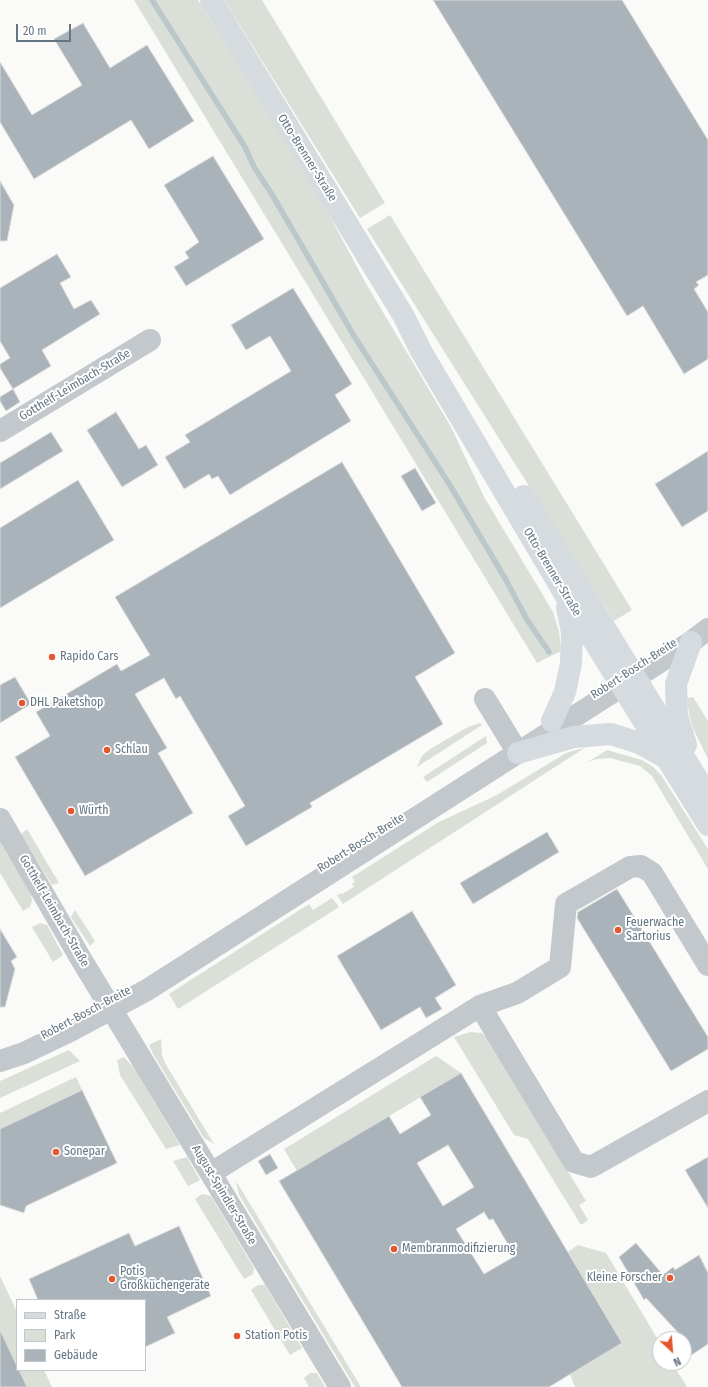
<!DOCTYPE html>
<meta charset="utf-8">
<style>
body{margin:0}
#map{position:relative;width:708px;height:1387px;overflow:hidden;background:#fafaf8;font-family:"Fira Sans Condensed",sans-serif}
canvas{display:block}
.legend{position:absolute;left:16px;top:1299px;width:130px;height:72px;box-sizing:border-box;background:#fff;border:1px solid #c1c8cd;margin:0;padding:5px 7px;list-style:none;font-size:12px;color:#657683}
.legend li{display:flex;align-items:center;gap:8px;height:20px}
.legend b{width:20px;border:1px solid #c1c8cd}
.north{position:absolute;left:652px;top:1331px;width:40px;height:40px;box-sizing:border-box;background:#fff;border:1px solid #c1c8cd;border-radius:50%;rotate:154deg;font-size:11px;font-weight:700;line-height:16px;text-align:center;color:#657683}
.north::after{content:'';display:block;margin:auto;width:14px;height:18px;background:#e4572e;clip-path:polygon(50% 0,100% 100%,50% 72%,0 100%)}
.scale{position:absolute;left:16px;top:24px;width:55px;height:18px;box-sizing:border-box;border:2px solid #657683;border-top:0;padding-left:5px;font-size:12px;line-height:14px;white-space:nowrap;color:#657683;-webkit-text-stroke:3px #fff;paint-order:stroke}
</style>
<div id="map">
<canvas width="708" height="1387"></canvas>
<ul class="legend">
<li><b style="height:5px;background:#d6dbdf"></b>Straße</li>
<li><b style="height:11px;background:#dadfd7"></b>Park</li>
<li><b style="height:11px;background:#aab3b9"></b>Gebäude</li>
</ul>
<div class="north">N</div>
<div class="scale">20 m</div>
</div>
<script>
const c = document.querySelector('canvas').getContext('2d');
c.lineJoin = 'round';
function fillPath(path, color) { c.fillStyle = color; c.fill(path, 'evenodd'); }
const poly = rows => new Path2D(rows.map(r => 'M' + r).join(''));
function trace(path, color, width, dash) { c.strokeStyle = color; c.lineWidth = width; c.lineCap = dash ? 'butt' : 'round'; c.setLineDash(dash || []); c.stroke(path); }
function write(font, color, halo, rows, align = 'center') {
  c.font = font + ' "Fira Sans Condensed",sans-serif'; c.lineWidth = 4; c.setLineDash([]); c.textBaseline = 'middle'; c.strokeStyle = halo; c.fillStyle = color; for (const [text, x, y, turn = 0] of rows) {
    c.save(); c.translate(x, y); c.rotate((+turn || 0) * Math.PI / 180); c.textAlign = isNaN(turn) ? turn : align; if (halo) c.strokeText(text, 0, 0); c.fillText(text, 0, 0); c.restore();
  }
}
fillPath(poly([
 [134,0,198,0,320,198,364,280,451,427,484,497,553,612,559,631,561,651,537,663],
 [224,0,262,0,385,203,360,218],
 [390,215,632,610,614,621,367,229],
 [693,697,708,721,708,759,693,728,689,713,687,698],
 [480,723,482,725,417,767,422,756,430,749,468,727],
 [486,736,487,743,427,782,423,777],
 [586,747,343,904,337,895,341,893,342,894,354,887,352,884,355,882,352,877,439,822,497,795,566,753],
 [607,750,642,760,652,766,661,775,708,849,708,869,652,776,640,766,610,758,597,759,588,762],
 [27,829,59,883,52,885,21,834],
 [0,838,30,889,32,900,30,907,23,911,0,873],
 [332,898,339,907,178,1009,169,994,309,904,313,910],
 [75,910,95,941,90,946,71,917],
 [40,923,47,925,63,955,53,962,32,927],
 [470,1032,482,1033,487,1038,586,1201,579,1205,588,1220,581,1225,528,1139,514,1135,454,1037],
 [161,1039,162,1055,165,1063,214,1144,204,1138,153,1054,149,1045],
 [69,1050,80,1061,0,1098,0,1081],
 [436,1056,461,1073,297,1171,284,1149],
 [124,1057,135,1069,180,1145,166,1149,120,1075,117,1060],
 [76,1077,82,1090,0,1129,0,1113],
 [187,1157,200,1180,188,1186,173,1161],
 [236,1181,361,1387,355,1387,239,1195],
 [202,1194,211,1196,254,1268,253,1274,244,1279,195,1199],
 [578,1245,606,1253,660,1343,660,1363,672,1363,687,1387,575,1387,570,1374,622,1343,568,1252],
 [0,1276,17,1312,17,1366,0,1330],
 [258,1285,265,1285,302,1348,290,1355,251,1290],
 [19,1370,44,1370,52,1387,27,1387],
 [310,1373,317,1373,325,1387,309,1387,304,1378]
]), '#dadfd7');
trace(poly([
 [152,0,245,147,254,167,273,196,354,336,448,482,506,580,526,618,549,652]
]), '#bbc7cb', 5.5);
const building = poly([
 [433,0,622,0,708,140,708,275,696,282,699,285,694,289,708,312,708,359,684,374,643,306,627,316,433,0],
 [83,23,110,68,147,45,194,121,149,149,131,120,34,179,0,122,0,62,32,115,82,85,54,39,83,23],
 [213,156,264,239,186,286,174,267,189,258,185,252,199,242,164,185,213,156],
 [0,181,14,205,7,241,0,241,0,181],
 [57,254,71,277,60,283,74,309,91,300,100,314,42,350,51,366,13,389,0,368,0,364,10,358,0,341,0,288,57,254],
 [293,288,352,384,335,395,351,421,230,495,218,476,212,479,209,474,184,489,165,457,190,442,185,435,291,371,270,336,246,350,231,325,293,288],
 [13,389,20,402,6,411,0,401,0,397,13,389],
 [116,412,139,449,146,445,158,465,122,487,87,430,116,412],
 [51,432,63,451,0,489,0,463,51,432],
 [708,451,708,511,682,527,655,484,708,451],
 [342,462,455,653,415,677,443,724,310,803,312,807,246,846,228,816,245,806,180,696,176,699,164,678,135,694,167,748,158,753,193,813,85,876,15,757,50,736,36,712,117,664,121,671,150,655,115,597,342,462],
 [415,468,436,503,422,511,401,476,415,468],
 [78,480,114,540,0,608,0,528,78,480],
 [15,677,31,704,0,723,0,685,15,677],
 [547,832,559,852,473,904,460,883,547,832],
 [617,889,708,1037,708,1049,671,1071,577,918,578,912,617,889],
 [412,911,456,985,435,998,442,1009,433,1014,426,1018,420,1007,381,1030,337,956,412,911],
 [0,929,17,957,11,961,15,969,5,1007,0,1007,0,929],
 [461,1073,622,1343,549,1387,402,1387,279,1181,389,1116,400,1134,431,1115,420,1097,461,1073],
 [448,1145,474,1187,443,1206,417,1163,448,1145],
 [484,1212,489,1220,493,1219,515,1256,484,1274,456,1229,484,1212],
 [82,1090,117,1163,26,1206,24,1213,0,1205,0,1129,82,1090],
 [270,1154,278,1168,266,1175,258,1161,270,1154],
 [708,1157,708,1208,685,1170,708,1157],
 [179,1226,211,1296,167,1317,175,1333,145,1347,145,1300,38,1300,29,1279,129,1233,135,1246,179,1226],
 [636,1243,663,1275,673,1267,675,1270,699,1255,708,1273,708,1344,684,1360,684,1339,646,1298,644,1300,619,1257,636,1243],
 [0,1330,17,1366,17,1370,19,1370,27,1387,0,1387,0,1330]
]);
fillPath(building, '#aab3b9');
trace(building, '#dcdcda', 1);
trace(poly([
 [0,431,150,340],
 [485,699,518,753],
 [0,819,81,959,340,1387],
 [480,1006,574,1162,591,1167,708,1101],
 [0,1061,24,1053,70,1031,147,990,691,642,708,629],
 [211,1173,480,1006,517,993,560,967,566,904,630,867,641,866,652,873,708,965]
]), '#c3c8cc', 22);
trace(poly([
 [211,0,403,315,421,351,564,593,708,825],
 [524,496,708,796],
 [552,721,565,692,571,663,572,633,567,607],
 [686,745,677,715,676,684,691,642],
 [518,753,574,737,611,734,639,743,666,758]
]), '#d6dbdf', 22);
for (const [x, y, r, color] of [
 [52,657,4,"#e4572e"],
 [22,703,4,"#e4572e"],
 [107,750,4,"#e4572e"],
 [71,811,4,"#e4572e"],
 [618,930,4,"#e4572e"],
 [56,1152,4,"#e4572e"],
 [394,1249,4,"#e4572e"],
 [670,1278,4,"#e4572e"],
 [112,1279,4,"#e4572e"],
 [237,1336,4,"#e4572e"]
]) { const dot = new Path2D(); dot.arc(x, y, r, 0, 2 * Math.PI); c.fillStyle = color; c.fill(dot); trace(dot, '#fff', 1.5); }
write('12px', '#657683', '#fff', [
 ["Otto-Brenner-Straße",307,158,58],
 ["Gotthelf-Leimbach-Straße",75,385,-31],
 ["Otto-Brenner-Straße",552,572,59],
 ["Robert-Bosch-Breite",634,669,-33],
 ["Robert-Bosch-Breite",361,843,-32],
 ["Gotthelf-Leimbach-Straße",54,911,60],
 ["Robert-Bosch-Breite",86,1013,-28],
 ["August-Spindler-Straße",224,1195,59]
]);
write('12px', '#657683', '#fff', [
 ["Rapido Cars",60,657],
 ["DHL Paketshop",30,703],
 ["Schlau",115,750],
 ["Würth",79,811],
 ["Feuerwache",626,923],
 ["Sartorius",626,937],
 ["Sonepar",64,1152],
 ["Membranmodifizierung",402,1249],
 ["Potis",120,1272],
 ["Großküchengeräte",120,1286],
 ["Kleine Forscher",662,1278,"right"],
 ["Station Potis",245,1336]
], 'left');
</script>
